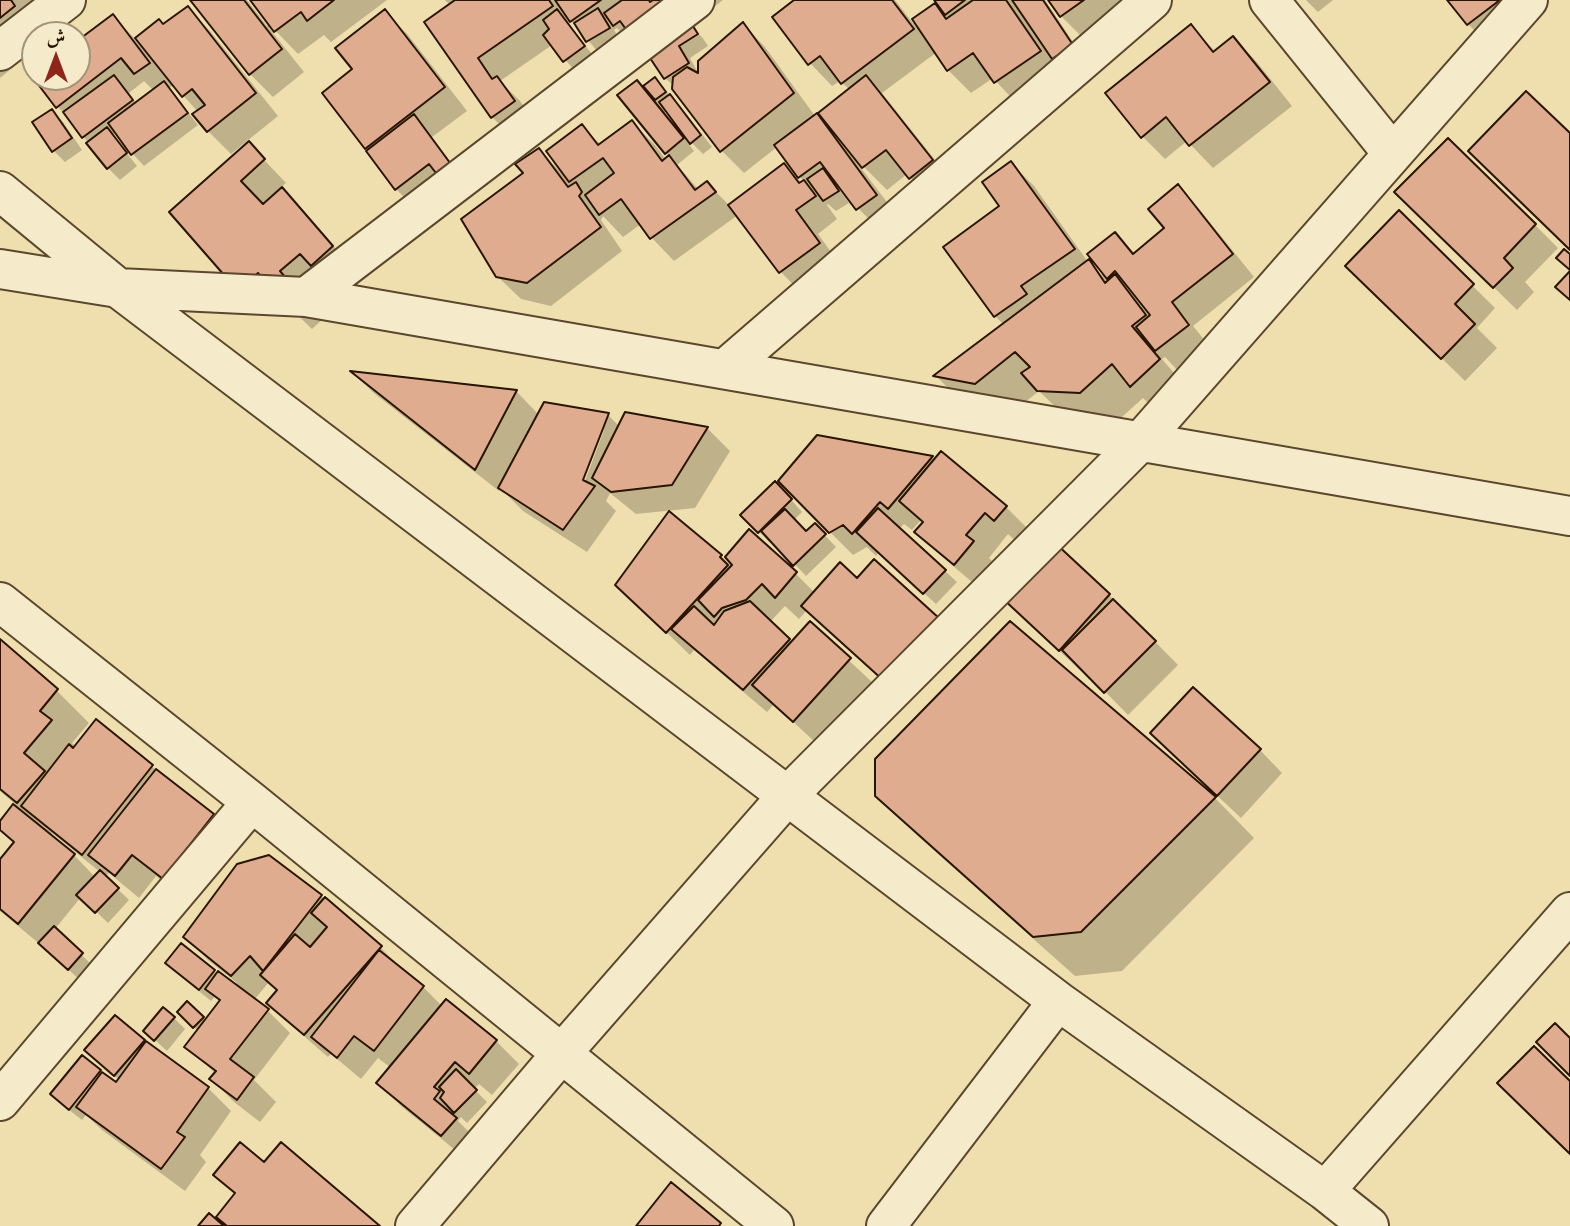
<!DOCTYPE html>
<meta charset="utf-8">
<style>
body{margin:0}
#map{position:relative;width:1570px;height:1226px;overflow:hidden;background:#efdfae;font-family:"Libre Bodoni",Amiri,serif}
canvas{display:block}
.north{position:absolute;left:21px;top:21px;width:70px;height:70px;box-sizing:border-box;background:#f5eaca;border:2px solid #a39479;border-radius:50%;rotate:0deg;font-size:19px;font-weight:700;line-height:28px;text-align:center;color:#291400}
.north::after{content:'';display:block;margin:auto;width:24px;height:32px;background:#8f2418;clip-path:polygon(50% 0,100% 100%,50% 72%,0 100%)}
</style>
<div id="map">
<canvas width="1570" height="1226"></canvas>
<div class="north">ش</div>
</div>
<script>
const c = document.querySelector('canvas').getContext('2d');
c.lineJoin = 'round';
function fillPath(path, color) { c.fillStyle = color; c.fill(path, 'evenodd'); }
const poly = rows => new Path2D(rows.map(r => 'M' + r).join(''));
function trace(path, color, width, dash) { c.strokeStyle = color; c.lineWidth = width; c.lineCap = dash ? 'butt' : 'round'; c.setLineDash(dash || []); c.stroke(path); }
fillPath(poly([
 [0,0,54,0,35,35,35,49,0,78],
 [193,0,247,0,267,26,270,24,252,0,387,0,331,42,324,35,298,54,271,26,269,28,304,72,273,97,250,74],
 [445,0,649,0,653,4,653,0,723,0,690,26,702,37,708,46,690,58,700,76,743,24,765,47,815,116,816,116,829,128,850,90,840,81,832,86,810,63,796,0,895,0,916,27,935,5,943,14,945,12,936,0,1045,0,1083,57,1018,105,993,78,971,93,948,70,937,52,882,93,954,184,933,200,907,174,887,190,863,166,861,168,899,218,881,231,858,208,841,186,838,188,849,203,836,211,828,204,827,205,837,219,818,234,842,267,803,295,781,272,738,215,674,261,652,238,641,224,623,237,603,216,601,220,622,251,551,306,521,299,497,276,525,173,539,150,561,172,582,126,601,145,632,122,655,145,666,160,670,157,620,96,643,89,655,79,681,107,712,147,703,154,690,141,688,143,694,151,677,165,698,189,707,183,730,206,784,165,802,183,804,182,777,147,744,173,721,150,674,86,665,78,648,52,626,37,617,28,614,30,620,40,599,53,568,17,566,18,573,30,595,58,576,72,552,45,500,81,520,101,537,125,515,140,492,117,450,5],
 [667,111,685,135,683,137,664,113],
 [1050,0,1157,0,1084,39,1061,16],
 [1306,0,1333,0,1318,12],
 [1449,0,1542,0,1491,47,1468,24],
 [188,8,210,31,278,116,231,154,208,131,198,112,174,85,169,88,198,125,144,166,133,154,116,132,112,135,137,166,120,180,108,168,72,122,57,106,35,77,77,77,77,43,113,16,136,40,159,21,164,26],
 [144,81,154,91,137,104,129,93],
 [385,12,408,35,467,111,432,137,463,179,407,200,396,189,366,148,354,70],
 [1191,27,1216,52,1233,38,1256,61,1292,106,1213,168,1187,141,1165,159,1142,136],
 [52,111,63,122,82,150,65,162,53,150],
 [249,144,286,183,280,188,304,212,354,270,302,295,323,319,312,329,289,307,171,213],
 [1011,163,1034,186,1088,262,1102,275,1104,273,1115,234,1135,254,1166,229,1178,187,1200,210,1254,277,1193,326,1211,348,1180,373,1165,357,1162,359,1191,393,1163,418,1143,398,1113,425,1072,423,1039,391,1009,415,968,408,936,376,1004,325,995,316,1001,206],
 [1397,192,1535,225,1558,248,1525,282,1534,292,1517,310],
 [1399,213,1495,308,1477,328,1497,348,1465,381,1370,288],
 [354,374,517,392,539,415,608,415,620,427,626,414,707,428,730,451,695,508,636,514,610,493,606,501,616,511,587,552,523,511,500,488,499,491,375,394],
 [601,430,604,430,582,489,578,487],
 [818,437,932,458,935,461,941,453,1006,507,1029,530,1018,543,1008,534,989,558,996,565,978,587,940,555,917,532,924,524,921,520,912,530,904,524,899,529,957,582,936,604,879,552,876,556,867,547,853,555,830,532],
 [787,495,802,512,794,520,806,533,815,525,836,547,806,576,773,541,770,543,743,515],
 [1053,543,1109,595,1178,665,1128,715,1084,670,1083,673,1026,620],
 [721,556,733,568,796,574,815,593,857,581,962,643,908,703,807,610,799,619,785,606,770,622,792,643,810,624,873,683,817,744,774,704,767,712,694,650,690,655,640,607],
 [0,642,57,691,89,723,72,743,76,747,96,722,213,815,235,838,186,901,156,876,139,898,109,873,105,877,129,900,108,923,81,897,55,929,93,966,80,980,42,946,0,911,0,862,15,844,0,829,0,824,15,804,0,791],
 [52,833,100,872,95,877,74,855,49,836],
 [1260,750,1282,773,1241,818,1175,756],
 [877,795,1215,798,1254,838,1122,971,1075,976,918,836],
 [321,896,380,947,403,970,402,971,423,987,442,1006,496,1041,519,1064,492,1095,479,1084,474,1089,487,1102,467,1123,461,1117,458,1121,479,1142,465,1158,401,1106,379,1083,391,1068,378,1058,361,1079,331,1054,328,1057,291,1025,268,1003,278,991,269,982,254,1000,267,1010,290,1033,254,1080,276,1102,260,1122,234,1102,211,1079,216,1074,186,1046,198,1031,179,1012,187,1003,206,1021,220,1002,215,996,211,1001,179,975,167,963,214,971,235,986,237,983,208,960,185,937],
 [115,1017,145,1043,208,1088,231,1111,200,1155,206,1162,185,1191,102,1130,86,1115,82,1120,64,1106,82,1057,116,1085,119,1080,98,1062],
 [174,1018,185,1029,167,1051,145,1031]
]), '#0003');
const building = poly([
 [0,0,11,0,15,6,0,18,0,0],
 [190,0,244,0,282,49,249,75,190,0],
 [250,0,334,0,307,21,301,12,274,32,250,0],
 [455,0,549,0,553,6,478,58,492,79,497,76,515,101,491,118,424,22,455,0],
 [555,0,601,0,570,22,555,0],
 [622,0,649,0,650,2,653,0,678,0,630,35,620,21,613,26,604,13,622,0],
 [794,0,892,0,914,29,841,84,820,56,808,65,772,17,794,0],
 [934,0,965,0,945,15,934,0],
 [973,0,1006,0,1041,51,994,83,973,53,947,71,912,19,935,3,946,19,973,0],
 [1012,0,1043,0,1073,45,1052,59,1012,0],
 [1048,0,1084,0,1060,17,1048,0],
 [1447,0,1500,0,1467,25,1447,0],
 [188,6,256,93,207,132,192,114,205,105,192,89,182,97,135,38,159,19,163,24,188,6],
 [598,8,610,28,586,42,574,23,598,8],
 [385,9,445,87,365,149,322,93,352,69,335,48,385,9],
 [557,9,585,46,563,62,543,35,549,29,543,20,557,9],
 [113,14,150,63,134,74,121,58,56,108,31,75,35,72,35,77,77,77,77,41,113,14],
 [743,22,794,93,720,152,672,89,673,77,687,67,698,73,698,61,743,22],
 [691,23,698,34,679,46,689,63,664,79,646,52,691,23],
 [1191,24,1213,52,1233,36,1270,82,1189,146,1166,117,1141,138,1105,93,1191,24],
 [114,75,133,100,82,138,63,112,114,75],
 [866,75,933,160,909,179,886,150,862,168,818,113,866,75],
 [655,77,666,92,655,100,643,86,655,77],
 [637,80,684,138,665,154,617,95,637,80],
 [164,81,188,113,131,155,108,123,164,81],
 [1526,91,1570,133,1570,250,1468,151,1526,91],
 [670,94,701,135,690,144,659,102,670,94],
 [52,109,72,138,52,152,32,122,52,109],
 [817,113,877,195,856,210,820,162,798,178,774,145,817,113],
 [414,114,453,167,439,177,429,164,395,190,366,151,414,114],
 [632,120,662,161,669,155,695,190,707,181,716,192,650,239,621,199,599,215,585,195,614,173,603,158,569,182,546,151,582,124,598,145,632,120],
 [107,127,127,153,107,169,86,143,107,127],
 [1448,138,1536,224,1504,258,1513,268,1493,288,1394,192,1448,138],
 [249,141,265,159,241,181,263,204,282,187,333,246,311,266,300,254,280,271,301,296,288,308,258,273,238,291,169,212,249,141],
 [539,148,568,187,576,182,582,192,579,196,601,227,527,283,496,277,461,219,523,173,515,164,539,148],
 [1011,161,1075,249,1021,286,1027,294,994,317,943,247,999,206,982,182,1011,161],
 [784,163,799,183,804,180,816,196,796,210,820,243,779,273,728,205,784,163],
 [823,168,839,191,823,201,807,179,823,168],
 [1178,184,1233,254,1172,302,1189,325,1155,351,1136,327,1150,315,1115,271,1107,279,1087,254,1115,232,1133,254,1164,228,1148,209,1178,184],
 [1399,210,1474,284,1455,304,1475,324,1441,359,1345,266,1399,210],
 [1564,249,1570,254,1570,270,1556,258,1564,249],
 [1089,259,1105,283,1115,274,1146,315,1132,326,1160,359,1130,387,1112,364,1080,393,1037,391,1021,373,1030,367,1015,352,975,384,933,376,1089,259],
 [1570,271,1570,300,1555,287,1570,271],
 [350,371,517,390,475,470,350,371],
 [544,402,609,413,583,480,595,486,563,530,498,488,544,402],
 [625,412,708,427,672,485,611,492,592,478,625,412],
 [817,435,933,456,888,509,880,502,852,534,843,525,829,533,778,481,817,435],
 [941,451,1007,506,994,521,985,513,966,535,974,541,954,565,914,532,923,522,899,501,941,451],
 [775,481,792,499,758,533,740,515,775,481],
 [878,508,946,570,923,594,856,532,878,508],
 [785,509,806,531,815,523,826,534,793,566,761,531,785,509],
 [669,511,722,555,720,557,728,565,666,633,615,585,669,511],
 [749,529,797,572,775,598,762,584,746,600,722,608,714,617,698,600,732,565,725,557,749,529],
 [1053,541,1110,594,1059,651,1001,597,1053,541],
 [874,559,940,619,884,681,801,606,840,562,857,578,874,559],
 [1113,599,1156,641,1104,693,1062,650,1113,599],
 [750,601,790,639,743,690,671,629,694,606,714,625,724,611,750,601],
 [810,621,851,658,793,722,752,685,810,621],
 [1010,621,1216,797,1081,932,1033,937,875,796,875,759,1010,621],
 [0,639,58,689,40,711,52,720,24,753,45,771,17,803,0,789,0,639],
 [1193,687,1261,749,1217,796,1150,733,1193,687],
 [96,719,153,765,82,855,21,806,69,744,73,748,96,719],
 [156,769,214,814,163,879,132,855,115,876,88,855,156,769],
 [13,804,75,854,18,924,0,909,0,859,14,842,0,830,0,821,13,804],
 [269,855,322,895,263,971,250,956,231,976,183,937,237,864,269,855],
 [100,870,119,888,95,913,76,895,100,870],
 [325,897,382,946,304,1035,266,1003,277,990,260,975,295,934,310,947,327,927,311,913,325,897],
 [54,926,83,953,68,970,38,943,54,926],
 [181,943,215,970,199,990,165,963,181,943],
 [379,950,424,986,374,1051,354,1036,337,1058,311,1037,379,950],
 [218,971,269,1009,230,1059,254,1077,237,1100,209,1079,216,1071,184,1047,220,1000,205,989,218,971],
 [446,999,497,1040,469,1074,455,1062,434,1087,440,1091,434,1099,457,1118,441,1136,376,1083,446,999],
 [187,1001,204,1017,193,1028,177,1012,187,1001],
 [163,1007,175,1017,154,1041,143,1031,163,1007],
 [115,1015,145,1040,114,1076,84,1050,115,1015],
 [1555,1023,1570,1038,1570,1076,1536,1042,1555,1023],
 [146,1041,209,1087,177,1132,185,1137,161,1169,76,1107,102,1072,116,1082,146,1041],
 [1534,1046,1570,1081,1570,1154,1497,1083,1534,1046],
 [82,1055,101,1070,69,1110,50,1094,82,1055],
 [456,1069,477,1090,454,1113,440,1098,444,1092,439,1087,456,1069],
 [240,1142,264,1162,281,1142,380,1226,227,1226,216,1217,235,1193,213,1175,240,1142],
 [671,1182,721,1223,719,1226,636,1226,671,1182],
 [209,1213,224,1226,198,1226,209,1213]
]);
fillPath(building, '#e0ac8f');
trace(building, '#291400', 2);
const minor = poly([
 [1269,0,1393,154],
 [0,51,66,0],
 [0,191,118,288,1058,1001,1325,1191,1369,1226],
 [0,269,118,288,306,297,1570,516],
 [306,297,695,0],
 [725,369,1152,0],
 [0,602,252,802,774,1226],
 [0,1101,252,802],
 [1325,1191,1570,912],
 [415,1226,562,1053,788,795,1141,441,1528,0],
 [886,1226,1058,1001]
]);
trace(minor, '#5a472c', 42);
trace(minor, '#f5eaca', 38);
</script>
